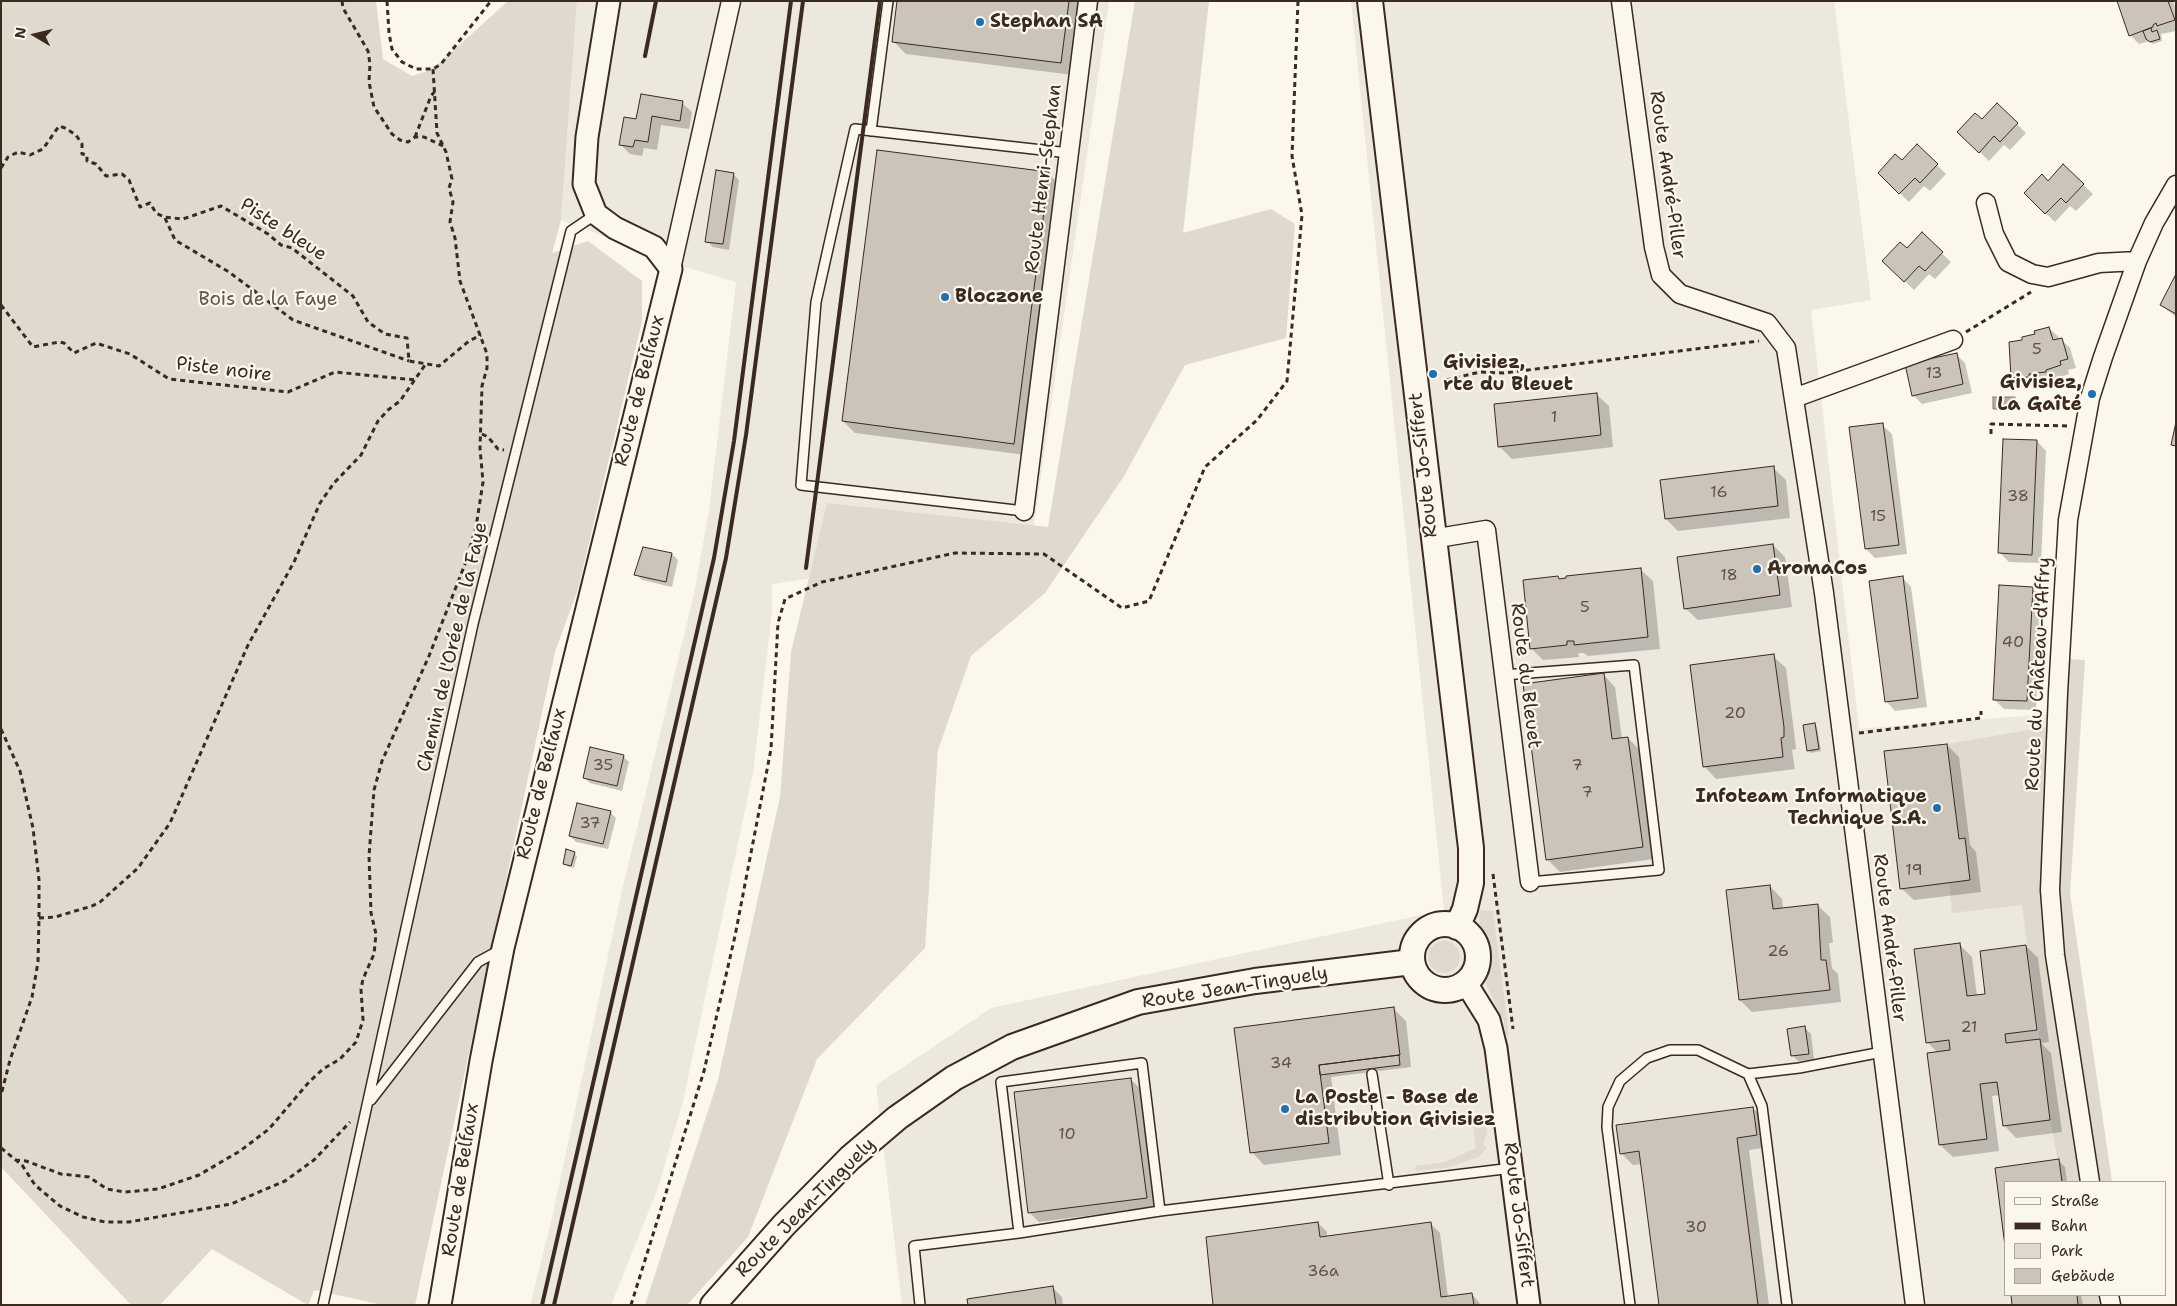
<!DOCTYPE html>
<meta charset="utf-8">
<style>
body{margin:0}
#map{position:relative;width:2177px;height:1306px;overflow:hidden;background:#fbf7ec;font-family:"Shantell Sans",sans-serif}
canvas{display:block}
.frame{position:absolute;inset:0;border:2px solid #3b2a1e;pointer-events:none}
.legend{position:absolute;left:2004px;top:1181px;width:162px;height:115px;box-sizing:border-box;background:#fbf7ec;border:1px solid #aea59a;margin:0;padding:6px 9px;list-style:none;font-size:15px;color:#3b2a1e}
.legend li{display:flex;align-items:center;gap:10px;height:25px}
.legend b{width:25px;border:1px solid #aea59a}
.north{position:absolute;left:10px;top:10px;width:50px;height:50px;-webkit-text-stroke:4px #fbf7ec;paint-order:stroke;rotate:279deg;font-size:14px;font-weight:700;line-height:20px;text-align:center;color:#3b2a1e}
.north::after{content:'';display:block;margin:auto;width:18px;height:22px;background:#3b2a1e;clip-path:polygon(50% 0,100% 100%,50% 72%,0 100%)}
</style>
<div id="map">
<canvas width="2177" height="1306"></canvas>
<div class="frame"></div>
<ul class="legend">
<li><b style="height:6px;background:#fbf7ec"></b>Straße</li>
<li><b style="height:6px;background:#3b2a1e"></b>Bahn</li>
<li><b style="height:14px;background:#dfd9ce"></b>Park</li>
<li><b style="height:14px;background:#ccc4b9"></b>Gebäude</li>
</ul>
<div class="north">N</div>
</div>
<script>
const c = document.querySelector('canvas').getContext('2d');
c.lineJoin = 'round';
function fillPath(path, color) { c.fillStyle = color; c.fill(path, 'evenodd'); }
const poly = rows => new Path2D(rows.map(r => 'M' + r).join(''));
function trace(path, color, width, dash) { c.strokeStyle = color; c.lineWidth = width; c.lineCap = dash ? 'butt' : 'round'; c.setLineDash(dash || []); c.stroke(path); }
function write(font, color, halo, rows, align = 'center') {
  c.font = font + ' "Shantell Sans",sans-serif'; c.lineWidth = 4.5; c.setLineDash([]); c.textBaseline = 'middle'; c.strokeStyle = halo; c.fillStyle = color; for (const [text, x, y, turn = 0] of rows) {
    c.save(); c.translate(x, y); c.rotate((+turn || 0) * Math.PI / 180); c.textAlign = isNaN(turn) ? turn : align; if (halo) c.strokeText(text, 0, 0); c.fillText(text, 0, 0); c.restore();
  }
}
fillPath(poly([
 [577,1,1109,1,1031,545,772,584,772,612,753,773,683,1101,658,1188,611,1305,530,1305,552,1218,622,890,694,594,709,510,736,282,682,266,561,220],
 [1351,1,1834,1,1871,300,1811,310,1859,729,2062,713,2041,892,2091,1182,2006,1182,2006,1295,2111,1295,2112,1305,902,1305,876,1085,991,1008,1444,910]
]), '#ede8dd');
fillPath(poly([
 [1,1,376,1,383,59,412,76,433,69,508,1,577,1,561,220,552,253,588,241,642,281,642,321,578,589,555,652,415,1305,383,1305,314,1290,308,1305,212,1249,160,1305,131,1305,1,1167],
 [1135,1,1209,1,1183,233,1271,209,1295,224,1286,338,1185,365,1124,476,1045,593,971,656,938,750,925,948,817,1059,748,1237,687,1305,645,1305,718,1080,780,797,791,652,827,503,1048,527],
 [2067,659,2085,660,2070,894,2112,1182,2098,1182,2063,948,2058,896],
 [2047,727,2042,892,2083,1182,2062,1182,2050,1120,2022,905,1952,913,1949,883,1970,880,1964,838,1959,839,1947,744],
 [1481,910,1493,911,1509,1035,1506,1035,1504,1021,1487,987,1485,976,1487,948,1480,929,1479,916],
 '1428 957a16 16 0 1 1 32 0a16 16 0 1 1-32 0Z',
 [1486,1125,1487,1132,1483,1144,1487,1148,1479,1157,1446,1168,1415,1171,1416,1166,1445,1162,1476,1148,1473,1126],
 [2077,1295,2101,1295,2102,1305,2078,1305]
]), '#dfd9ce');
const water = poly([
 [1993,397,2015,397,2015,409,1993,409,1993,397]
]);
fillPath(water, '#b6aea2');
trace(water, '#85796d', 1);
fillPath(poly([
 [899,1,1082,1,1073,75,906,54,894,42],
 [2119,1,2173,1,2176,9,2176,31,2161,34,2162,41,2153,44,2149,41,2139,44,2130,35],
 [682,103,692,112,689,129,661,125,657,150,644,148,642,156,630,154,620,144,637,121],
 [1997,105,2026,133,2010,150,2004,145,1989,161,1959,132,1982,121],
 [1917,146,1946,174,1930,191,1924,186,1909,202,1879,173,1902,162],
 [2064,166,2093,194,2076,211,2070,206,2055,222,2025,193,2048,182],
 [1048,173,1061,186,1026,455,855,433,843,421],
 [733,174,739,180,729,250,713,247,707,241],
 [1922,234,1951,262,1935,279,1929,274,1914,290,1884,261,1907,250],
 [2176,276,2176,317,2161,305],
 [2049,328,2070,348,2076,368,2068,370,2069,374,2054,379,2055,381,2038,383,2038,386,2021,387,2012,378,2024,341],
 [1956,354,1965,363,1972,393,1922,404,1913,395],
 [1596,394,1609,406,1613,447,1512,459,1499,446],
 [1882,425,1892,434,1907,554,1875,558,1866,549],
 [2037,441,2046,451,2041,563,2009,562,2000,553],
 [1773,468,1786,480,1790,518,1678,531,1666,519,1662,481],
 [1773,545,1785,557,1792,607,1698,620,1685,608],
 [672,554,678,560,672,587,642,580,636,574],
 [1640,569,1653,581,1660,649,1588,656,1584,653,1578,653,1579,657,1543,660,1531,648,1558,577,1561,580],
 [1902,577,1911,587,1927,707,1895,711,1886,701],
 [2032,588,2041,597,2036,710,2004,709,1995,700],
 [1773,656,1786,668,1795,740,1796,749,1792,750,1795,769,1716,779,1704,766],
 [1603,674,1615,687,1622,739,1628,738,1640,750,1654,859,1560,872,1547,859],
 [1814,724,1817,727,1821,751,1811,753,1808,750],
 [1947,745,1959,757,1970,845,1976,852,1981,892,1914,900,1901,888],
 [623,756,629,762,622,791,590,783,584,777],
 [610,812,616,818,608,849,576,842,570,836],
 [574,853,577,856,574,868,567,866,564,863],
 [1770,886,1782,899,1783,909,1817,905,1830,917,1833,943,1829,943,1832,968,1838,974,1841,1002,1752,1012,1740,1000],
 [1959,944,1972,957,1977,996,1987,995,2026,946,2038,958,2049,1042,2041,1043,2051,1053,2062,1132,2016,1138,2004,1125,2000,1095,1992,1096,1999,1151,1953,1157,1940,1145,1938,1053,1927,1042],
 [1393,1008,1406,1021,1411,1067,1331,1077,1341,1155,1264,1165,1252,1152,1236,1029],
 [1805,1028,1811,1034,1814,1059,1798,1061,1792,1055],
 [1130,1079,1140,1088,1155,1207,1039,1222,1030,1213],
 [1753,1108,1765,1121,1769,1147,1749,1150,1769,1305,1660,1305,1642,1164,1633,1165,1621,1153],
 [2059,1161,2065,1167,2067,1182,2006,1182,1996,1169],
 [1318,1223,1327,1232,1327,1237,1431,1224,1440,1233,1448,1297,1472,1294,1481,1305,1215,1305],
 [1053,1288,1062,1297,1063,1305,969,1305],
 [2012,1295,2081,1295,2083,1305,2013,1305]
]), '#0003');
const building = poly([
 [897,1,1069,1,1061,63,892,42,897,1],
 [2117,1,2168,1,2175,20,2157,26,2156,23,2153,25,2153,27,2129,36,2117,1],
 [2151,28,2152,32,2157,30,2160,39,2150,42,2146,39,2143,31,2151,28],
 [641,94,683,101,680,121,652,116,648,142,635,140,633,147,619,145,624,117,636,119,641,94],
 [1997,103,2018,123,2000,142,1994,136,1979,153,1957,132,1975,113,1982,119,1997,103],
 [1917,144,1938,164,1920,183,1915,178,1899,194,1878,173,1895,154,1902,160,1917,144],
 [877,150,1049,172,1014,444,842,421,877,150],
 [2063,164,2084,184,2066,203,2061,198,2045,214,2024,193,2042,174,2048,181,2063,164],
 [716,170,734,173,723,244,705,242,716,170],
 [1922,232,1943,252,1925,271,1919,266,1904,282,1882,261,1900,242,1907,248,1922,232],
 [2176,274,2176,314,2160,305,2176,274],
 [2049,327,2053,340,2062,338,2068,359,2060,361,2061,365,2046,370,2046,372,2029,374,2029,377,2011,378,2009,342,2022,340,2022,337,2035,334,2034,331,2049,327],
 [1957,353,1963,384,1912,396,1905,364,1957,353],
 [1597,393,1601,435,1498,447,1494,404,1597,393],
 [2176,422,2176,446,2171,445,2176,422],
 [1883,423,1899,545,1865,549,1849,427,1883,423],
 [2003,439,2037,440,2032,555,1998,553,2003,439],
 [1774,466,1778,506,1665,519,1660,480,1774,466],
 [1773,544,1780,595,1684,609,1677,557,1773,544],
 [643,547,672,553,666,582,634,575,643,547],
 [1641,568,1648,637,1574,645,1574,641,1567,641,1567,645,1530,649,1523,580,1558,576,1559,579,1566,578,1566,576,1641,568],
 [1903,576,1918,698,1885,702,1869,581,1903,576],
 [1999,585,2033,587,2027,701,1993,700,1999,585],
 [1774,654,1784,727,1784,737,1781,738,1783,757,1703,767,1690,665,1774,654],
 [1604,673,1612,739,1628,737,1643,847,1546,860,1523,684,1604,673],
 [1815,723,1819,749,1807,751,1803,725,1815,723],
 [1947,744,1959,839,1965,838,1970,880,1900,889,1884,751,1947,744],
 [590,747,624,755,617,786,583,778,590,747],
 [577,803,611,811,603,844,569,836,577,803],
 [566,849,575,852,571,866,563,864,566,849],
 [1770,885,1773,909,1818,904,1821,960,1826,960,1830,990,1739,1000,1726,890,1770,885],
 [1960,943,1967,996,1985,994,1980,951,2026,945,2037,1030,2005,1034,2006,1043,2040,1039,2050,1120,2003,1126,1997,1082,1980,1084,1987,1139,1939,1145,1927,1053,1950,1050,1949,1040,1926,1043,1914,949,1960,943],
 [1394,1007,1400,1055,1319,1065,1329,1143,1250,1153,1234,1028,1394,1007],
 [1805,1026,1809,1054,1791,1056,1787,1029,1805,1026],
 [1399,1055,1400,1065,1320,1075,1319,1065,1399,1055],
 [1131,1078,1147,1198,1028,1213,1014,1092,1131,1078],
 [1753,1107,1757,1135,1737,1138,1758,1305,1659,1305,1639,1151,1620,1154,1616,1125,1753,1107],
 [2059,1159,2062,1182,2006,1182,2006,1254,1995,1168,2059,1159],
 [1318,1222,1320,1237,1431,1222,1441,1297,1472,1293,1474,1305,1213,1305,1206,1237,1318,1222],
 [1053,1286,1056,1305,968,1305,967,1299,1053,1286],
 [2011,1295,2077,1295,2078,1305,2012,1305,2011,1295]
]);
fillPath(building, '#ccc4b9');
trace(building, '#3b2a1e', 1);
const service = poly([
 [871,131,888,1],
 [1024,511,801,485,816,302,855,129,1069,153],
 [1503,675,1634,665,1659,870,1530,882],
 [1372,1074,1389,1185],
 [1748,1074,1762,1106,1787,1305],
 [371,1100,478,962,500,950],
 [1019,1233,1001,1082,1142,1063,1160,1211],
 [323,1305,473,624,571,231,596,214],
 [920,1305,914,1246,1019,1233,1160,1211,1512,1168],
 [1630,1305,1607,1127,1608,1107,1620,1081,1647,1058,1670,1050,1698,1050,1748,1074,1799,1068,1882,1052]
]);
const minor = poly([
 [1621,1,1654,247,1661,275,1680,294,1767,323,1786,348,1824,593,1915,1305],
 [1986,203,1994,234,2008,262,2032,274,2048,277,2099,263,2137,261],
 [671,269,731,1],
 [1794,398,1953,340],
 [1024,511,1088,1],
 [1432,539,1486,530,1530,882],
 [2090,1182,2055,955,2050,890,2058,693,2068,520,2090,398,2103,357,2137,261,2154,223,2176,185],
 [2109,1295,2111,1305]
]);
const tertiary = poly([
 [1466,983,1489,1020,1496,1048,1529,1305],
 [440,1305,481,1061,503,948,671,269,654,247,615,228,596,214,584,184,587,137,609,1]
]);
const secondary = poly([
 [1370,1,1471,848,1471,883,1465,909,1457,927],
 '1412 957a33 33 0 1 1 66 0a33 33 0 1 1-66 0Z',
 [713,1305,784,1225,850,1158,897,1118,954,1078,1012,1047,1138,1002,1255,981,1412,962]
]);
trace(service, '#3b2a1e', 12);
trace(minor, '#3b2a1e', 21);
trace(tertiary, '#3b2a1e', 25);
trace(secondary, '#3b2a1e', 28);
trace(poly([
 [342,1,343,8,368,51,370,64,369,82,374,107,392,134,400,140,408,142,415,137,424,137,443,146],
 [387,1,389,33,392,49,402,62,416,69,433,69,441,64,491,1],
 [415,137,431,96,435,91],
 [1,168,8,157,18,152,30,155,43,149,59,126,65,128,76,135,82,144,82,154,87,155,87,161,96,164,106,176,122,174,129,180,140,207,150,203,156,213,164,217,183,219,221,206,268,234,281,245,292,248,353,296,368,322,385,334,407,338,409,361,439,366,469,341,481,335],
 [165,218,175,240,229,272,293,320,409,361],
 [1,305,33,347,59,342,64,343,74,353,96,343,130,354,169,379,288,392,335,372,416,380],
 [1966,332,2031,292],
 [1446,380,1480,372,1504,373,1759,341],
 [482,434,488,437,498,449,504,450],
 [1991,434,1991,424,2068,426],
 [1,729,20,771,33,828,39,880,39,918,38,962,32,997,10,1060,1,1095],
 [1859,733,1981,718,1981,711],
 [1493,874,1513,1029],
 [39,918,55,917,92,906,100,902,138,868,170,823,248,645,294,562,320,503,334,483,361,455,378,421,388,410,400,401,425,365],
 [1,1148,22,1165,35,1185,60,1206,83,1217,105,1222,129,1222,231,1204,285,1181,314,1160,350,1122],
 [15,1160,26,1161,61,1174,89,1177,107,1189,125,1192,158,1189,199,1175,240,1151,269,1129,309,1082,323,1069,340,1059,356,1042,363,1020,361,989,363,979,374,954,376,934,371,913,369,856,374,790,382,761,429,656,465,564,476,527,483,482,480,448,482,386,487,368,487,354,460,281,455,238,450,222,453,202,449,188,452,179,446,152,437,133,433,69],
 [631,1305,704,1071,735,936,771,749,778,623,785,599,822,582,955,553,1044,554,1122,608,1149,601,1205,467,1257,420,1287,381,1302,215,1292,156,1298,1]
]), '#3b2a1e', 3, [5, 4]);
trace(service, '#fbf7ec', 9);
trace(minor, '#fbf7ec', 18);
trace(tertiary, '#fbf7ec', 21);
trace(secondary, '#fbf7ec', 24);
trace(poly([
 [645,56,656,1],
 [806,568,880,1],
 [542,1305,714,558,734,441,791,1],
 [554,1305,726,558,746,435,803,1]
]), '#3b2a1e', 4);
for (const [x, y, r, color] of [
 [980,22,5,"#1f6fb2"],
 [945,297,5,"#1f6fb2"],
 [1433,374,5,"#1f6fb2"],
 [2092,394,5,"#1f6fb2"],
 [1757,569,5,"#1f6fb2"],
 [1937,808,5,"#1f6fb2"],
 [1285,1109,5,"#1f6fb2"]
]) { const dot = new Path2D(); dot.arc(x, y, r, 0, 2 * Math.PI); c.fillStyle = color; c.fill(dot); trace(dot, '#fbf7ec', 2); }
write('16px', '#5f5045', null, [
 ["5",2037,350],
 ["13",1934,374],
 ["1",1554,418],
 ["16",1719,493],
 ["38",2018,497],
 ["15",1878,517],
 ["18",1729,576],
 ["5",1585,608],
 ["40",2013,643],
 ["20",1735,714],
 ["35",603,766],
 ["7",1577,766],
 ["7",1587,793],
 ["37",590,824],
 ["19",1914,871],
 ["26",1778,952],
 ["21",1969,1028],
 ["34",1281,1064],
 ["10",1067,1135],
 ["30",1696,1228],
 ["36a",1323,1272]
]);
write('bold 19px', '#3b2a1e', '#fbf7ec', [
 ["Stephan SA",990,22],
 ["Bloczone",955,297],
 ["Givisiez,",1443,363],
 ["rte du Bleuet",1443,385],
 ["Givisiez,",2082,383,"right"],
 ["La Gaîté",2082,405,"right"],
 ["AromaCos",1767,569],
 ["Infoteam Informatique",1927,797,"right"],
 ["Technique S.A.",1927,819,"right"],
 ["La Poste - Base de",1295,1098],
 ["distribution Givisiez",1295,1120]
], 'left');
write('19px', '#3b2a1e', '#fbf7ec', [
 ["Route André-Piller",1667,175,82],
 ["Route Henri-Stephan",1044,179,-83],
 ["Piste bleue",283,230,33],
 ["Piste noire",224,370,7],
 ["Route de Belfaux",640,391,-76],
 ["Route Jo-Siffert",1424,465,-96],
 ["Chemin de l'Orée de la Faye",453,647,-77],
 ["Route du Château-d'Affry",2039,674,-87],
 ["Route du Bleuet",1525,676,83],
 ["Route de Belfaux",542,784,-76],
 ["Route André-Piller",1889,938,83],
 ["Route Jean-Tinguely",1235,988,-9],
 ["Route de Belfaux",461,1180,-81],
 ["Route Jean-Tinguely",806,1208,-45],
 ["Route Jo-Siffert",1518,1215,83]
]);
write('19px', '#64564a', '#fbf7ec', [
 ["Bois de la Faye",268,300]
]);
</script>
